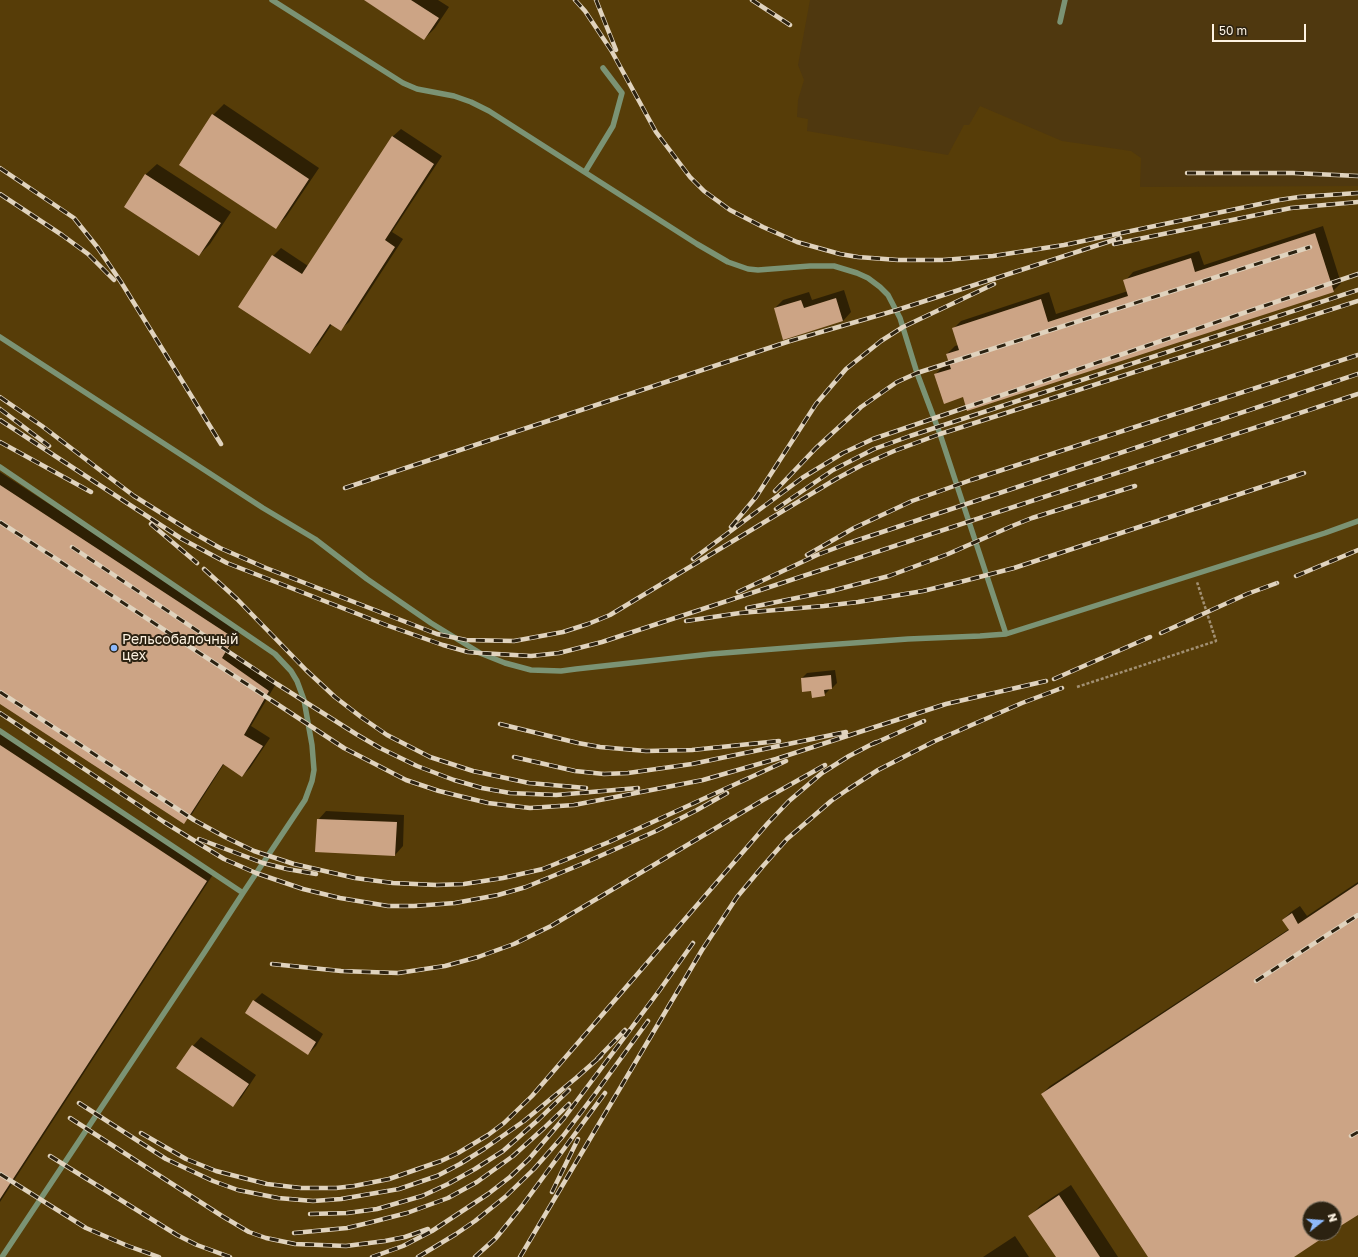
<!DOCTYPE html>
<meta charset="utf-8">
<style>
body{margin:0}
#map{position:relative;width:1358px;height:1257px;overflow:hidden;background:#4f380f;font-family:"Golos Text",sans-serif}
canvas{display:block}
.north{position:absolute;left:1302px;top:1201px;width:40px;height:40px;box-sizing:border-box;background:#2c2211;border:1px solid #807564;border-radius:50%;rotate:73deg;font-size:11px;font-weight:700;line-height:16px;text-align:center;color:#fdf2e1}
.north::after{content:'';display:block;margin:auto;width:14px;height:18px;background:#8db9fc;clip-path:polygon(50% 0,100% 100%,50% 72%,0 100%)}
.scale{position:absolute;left:1212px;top:24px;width:94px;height:18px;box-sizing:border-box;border:2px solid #fdf2e1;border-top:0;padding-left:5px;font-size:12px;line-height:14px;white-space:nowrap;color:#fdf2e1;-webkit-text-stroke:3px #2c2211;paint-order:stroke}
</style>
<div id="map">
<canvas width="1358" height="1257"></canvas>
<div class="north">N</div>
<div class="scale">50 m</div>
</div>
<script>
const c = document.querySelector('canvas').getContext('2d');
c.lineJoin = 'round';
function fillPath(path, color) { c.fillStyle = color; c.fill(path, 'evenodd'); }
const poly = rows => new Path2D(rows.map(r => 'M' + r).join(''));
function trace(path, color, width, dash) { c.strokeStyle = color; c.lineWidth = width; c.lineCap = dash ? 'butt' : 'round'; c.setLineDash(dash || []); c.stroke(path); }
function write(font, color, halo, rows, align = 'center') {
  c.font = font + ' "Golos Text",sans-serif'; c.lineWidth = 4; c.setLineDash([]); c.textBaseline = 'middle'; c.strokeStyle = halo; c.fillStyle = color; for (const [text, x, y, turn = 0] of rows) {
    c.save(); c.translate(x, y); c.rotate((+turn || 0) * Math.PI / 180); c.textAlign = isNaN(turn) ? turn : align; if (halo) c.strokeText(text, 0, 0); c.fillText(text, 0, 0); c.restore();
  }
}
fillPath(poly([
 [0,0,810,0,798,65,804,80,798,100,797,117,808,119,807,131,948,155,964,125,969,125,980,106,1062,141,1131,151,1141,158,1140,187,1358,186,1358,1257,0,1257],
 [1310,1209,1334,1209,1334,1233,1310,1233]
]), '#573d08');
fillPath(poly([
 [365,0,438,0,449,7,435,28,424,39],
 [224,104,319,168,286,217,275,228,213,115],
 [401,129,442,156,392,232,403,239,349,322,340,330,332,324,318,345,310,353,273,256,281,248,308,266,392,137],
 [157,164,231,212,210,244,199,255,125,207,146,174],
 [1323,226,1341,283,1333,291,963,396,935,375,943,366,950,364,947,354,955,346,958,345,953,329,961,321,1049,292,1056,314,1128,291,1125,281,1133,272,1199,251,1204,265],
 [844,290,851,312,843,321,775,308,783,300,809,292,812,300],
 [0,472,242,630,229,649,277,682,251,726,270,738,250,768,242,776,224,764,192,814,184,822,0,702],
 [835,670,837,683,832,688,829,688,829,690,824,695,812,690,802,678,807,673],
 [0,732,214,873,0,1202],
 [326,811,404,815,403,846,395,855,318,820],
 [1358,882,1358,1213,1334,1229,1334,1209,1310,1209,1310,1233,1328,1233,1292,1257,1149,1257,1042,1094,1050,1086,1289,929,1283,920,1291,912,1300,906,1307,916],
 [262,993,323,1034,316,1046,308,1054,254,1001],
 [201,1037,256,1075,241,1098,232,1106,193,1046],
 [1071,1185,1118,1257,1057,1257,1030,1216,1041,1205],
 [1015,1236,1029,1257,983,1257]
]), '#0007');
fillPath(poly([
 [364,0,411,0,439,18,424,40],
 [212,114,309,179,276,229,179,165],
 [392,136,434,164,385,240,395,247,341,331,330,324,310,354,238,307,272,255,302,274],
 [145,174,221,223,199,256,124,207],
 [1315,233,1334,292,967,411,963,397,944,404,934,374,951,369,946,354,959,350,952,328,1041,299,1048,322,1128,296,1123,280,1191,258,1195,272],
 [836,298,843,321,783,340,774,308,801,300,804,308],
 [0,485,234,638,222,658,269,691,244,735,263,746,242,777,223,764,184,824,0,704],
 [831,675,832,689,824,690,825,696,812,698,811,691,802,692,801,678],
 [0,745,207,881,0,1199],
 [317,819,397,822,395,856,315,852],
 [1358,884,1358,1215,1334,1230,1334,1209,1310,1209,1310,1233,1330,1233,1294,1257,1148,1257,1041,1094,1289,930,1282,920,1292,913,1298,924],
 [253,1000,316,1042,308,1055,245,1013],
 [192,1045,249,1084,233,1107,176,1068],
 [1059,1195,1100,1257,1056,1257,1028,1216]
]), '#cca485');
trace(poly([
 [1077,687,1216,641,1197,582]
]), '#a29073', 2.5, [3, 2]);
trace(poly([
 [272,0,403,83,417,89,454,96,471,102,489,111,697,244,728,262,748,269,758,270,810,266,834,266,857,273,868,278,880,287,888,295,900,318,917,373,940,434,1006,634],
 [1060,22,1065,0],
 [585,172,613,126,622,93,603,68],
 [0,337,263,508,315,539,367,579,431,623,480,653,505,663,531,670,561,671,576,669,711,654,812,646,908,639,980,636,1006,634,1325,533,1358,521],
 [0,467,275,654,291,671,297,681,304,700,312,745,314,770,312,781,305,800,243,893],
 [0,731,243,893,204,953,2,1257]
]), '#7b9374', 5.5);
const rail = poly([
 [575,0,585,11,611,50,656,132,690,177,704,191,730,210,763,227,797,242,840,254,858,257,898,260,943,260,993,256,1064,245,1279,200,1299,197,1358,193],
 [596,0,616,50],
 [752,0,790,25],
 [0,168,74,218,98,248,121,282,221,444],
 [1187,173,1293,173,1358,176],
 [0,194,62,235,88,254,114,280],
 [1114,244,1291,208,1358,202],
 [0,397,42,426,134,496,190,531,220,548,266,568,437,634,466,640,514,641,563,632,588,624,610,615,836,479,862,465,894,451,940,434,1358,301],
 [0,409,49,446],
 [0,420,182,539,227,563,386,625,443,645,468,652,480,653,531,656,559,653,602,642,1358,394],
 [0,442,91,492],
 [345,488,790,341,897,310,1120,238],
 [775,491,816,448,861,407,897,382,917,373,1310,247],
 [776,509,833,470,874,449,910,436,1358,290],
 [0,522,344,748,406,780,439,791,488,803,530,808,574,805,703,780,776,759,946,704,1046,681],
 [151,524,197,563],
 [731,527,756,497,816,404,846,369,881,341,903,327,994,284],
 [72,547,277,684,356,734,380,748,417,766,454,780,482,788,510,793,556,795,638,788],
 [807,555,854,528,912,501,971,480,1358,355],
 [693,559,802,478,843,453,873,439,1358,274],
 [204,569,237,599,306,670,335,697,361,717,387,735,430,757,473,771,529,783,586,788],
 [1296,576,1358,550],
 [738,592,817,555,846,544,1358,374],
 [747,608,831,591,889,576,948,554,1012,526,1032,518,1135,486],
 [686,621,740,613,824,606,858,602,923,591,960,582,1014,568,1304,473],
 [1161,633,1247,594,1277,583],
 [1054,679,1150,637],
 [0,692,194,820,225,837,254,851,294,864,355,878,393,883,437,885,464,884,503,878,543,869,609,842,786,761],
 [0,713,164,822,224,859,256,873,303,889,340,898,388,906,414,906,455,903,498,895,526,887,582,864,656,831,697,810,727,793],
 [500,724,578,743,600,747,646,751,692,750,779,741],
 [873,744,924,721],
 [514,757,575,771,604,774,628,773,692,764,846,732],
 [199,839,263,863,287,869,316,874],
 [272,964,341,971,398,973,445,966,478,957,514,944,551,926,763,800,825,765],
 [1256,981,1358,915],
 [597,1059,625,1030],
 [79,1103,166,1159,213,1181,238,1190,278,1198,313,1201,341,1199,399,1189,437,1176,460,1164,484,1149,524,1121,576,1078,601,1056],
 [70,1118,222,1216,249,1232,266,1238,295,1244,346,1246,385,1241,405,1237,428,1229],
 [141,1133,186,1159,216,1171,267,1184,301,1188,336,1188,354,1186,389,1179,441,1161,458,1153,488,1135,504,1123,532,1096,768,823,789,801,822,773,849,756,876,742],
 [1351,1136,1358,1132],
 [50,1156,177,1235,197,1245,230,1257],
 [0,1174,86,1228,128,1246,159,1257],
 [552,1192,578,1139],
 [310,1214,347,1213,377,1209,422,1196,448,1184,475,1169,503,1151,538,1120,569,1090],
 [294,1233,347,1228,368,1223,407,1213,448,1198,477,1182,513,1156,544,1128,569,1104],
 [372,1257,403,1246,432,1231,488,1194,510,1177,529,1159,564,1118,659,991,693,943],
 [418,1257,456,1234,475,1221,505,1197,534,1169,563,1136,595,1094,648,1021],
 [475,1257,496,1238,522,1206,605,1093],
 [520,1257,702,950,737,897,763,866,787,839,831,801,847,790,878,770,935,741,1022,703,1062,688]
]);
trace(rail, '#e0d3be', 4.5);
trace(rail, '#2c2211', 3, [9]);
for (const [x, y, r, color] of [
 [114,648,4,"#8db9fc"]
]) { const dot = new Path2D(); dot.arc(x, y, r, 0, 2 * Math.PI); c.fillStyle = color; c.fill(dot); trace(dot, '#2c2211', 1.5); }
write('14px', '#fdf2e1', '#2c2211', [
 ["Рельсобалочный",122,640],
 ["цех",122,656]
], 'left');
</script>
